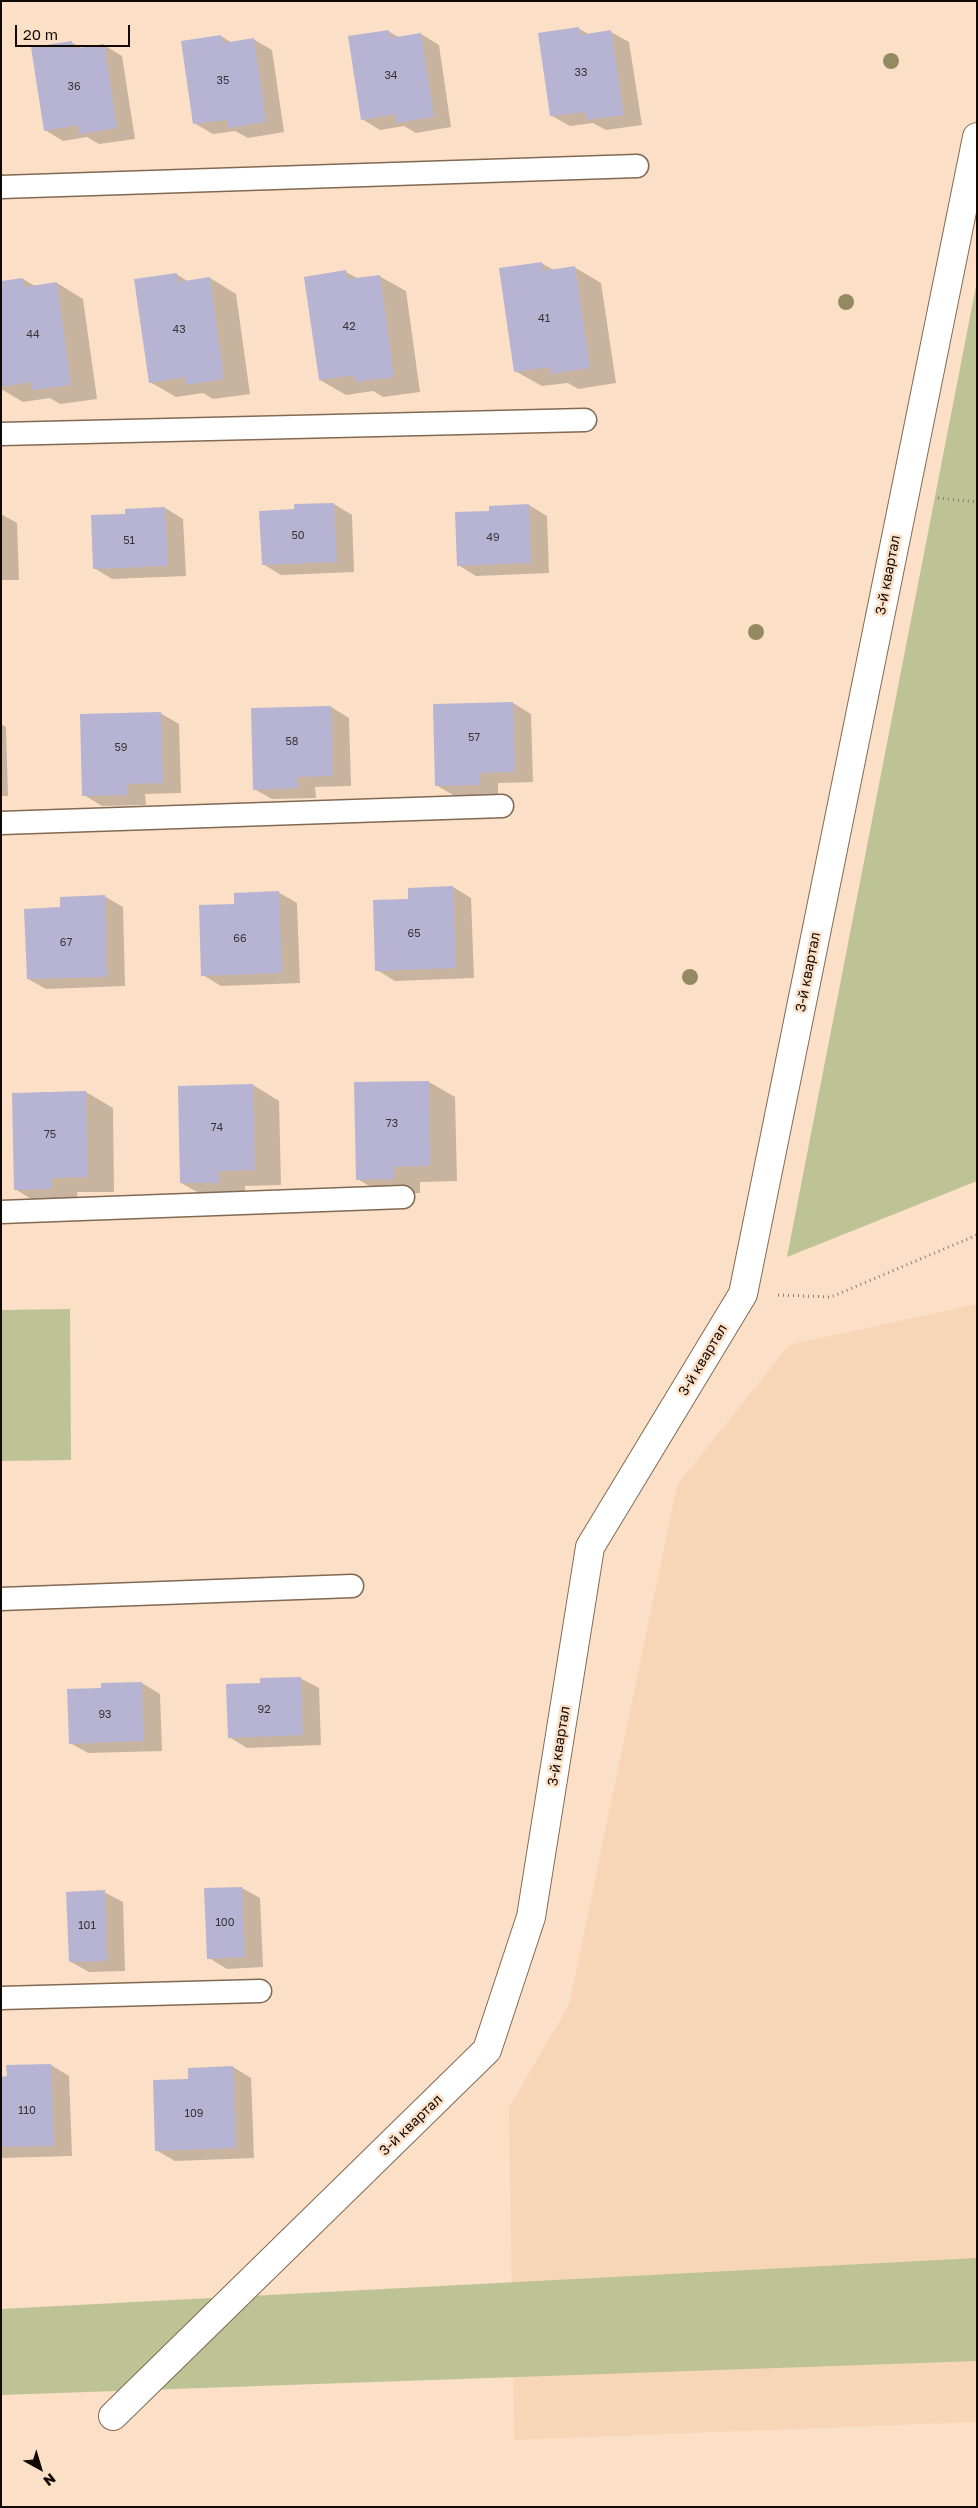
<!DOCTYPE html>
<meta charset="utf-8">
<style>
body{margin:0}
#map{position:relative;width:978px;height:2508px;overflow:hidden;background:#fbe0c7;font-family:"Golos Text",sans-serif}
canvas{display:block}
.frame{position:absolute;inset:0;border:2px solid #120903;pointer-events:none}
.north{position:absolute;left:15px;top:2443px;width:50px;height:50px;-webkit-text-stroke:4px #fbe0c7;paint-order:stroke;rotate:141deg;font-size:14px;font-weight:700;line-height:20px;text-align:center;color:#120903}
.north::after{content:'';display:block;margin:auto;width:18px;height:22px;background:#120903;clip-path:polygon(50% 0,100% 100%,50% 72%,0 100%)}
.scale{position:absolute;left:15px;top:25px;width:115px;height:22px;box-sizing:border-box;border:2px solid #120903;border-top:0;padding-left:6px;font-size:15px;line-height:18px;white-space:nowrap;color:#120903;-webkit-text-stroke:4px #fbe0c7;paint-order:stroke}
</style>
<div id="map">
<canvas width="978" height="2508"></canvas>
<div class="frame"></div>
<div class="north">N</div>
<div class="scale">20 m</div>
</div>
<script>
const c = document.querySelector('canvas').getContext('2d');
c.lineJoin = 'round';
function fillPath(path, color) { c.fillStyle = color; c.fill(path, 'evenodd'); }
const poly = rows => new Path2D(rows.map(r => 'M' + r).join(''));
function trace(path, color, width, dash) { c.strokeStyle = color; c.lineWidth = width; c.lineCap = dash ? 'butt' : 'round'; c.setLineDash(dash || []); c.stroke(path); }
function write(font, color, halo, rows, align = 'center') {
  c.font = font + ' "Golos Text",sans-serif'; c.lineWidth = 5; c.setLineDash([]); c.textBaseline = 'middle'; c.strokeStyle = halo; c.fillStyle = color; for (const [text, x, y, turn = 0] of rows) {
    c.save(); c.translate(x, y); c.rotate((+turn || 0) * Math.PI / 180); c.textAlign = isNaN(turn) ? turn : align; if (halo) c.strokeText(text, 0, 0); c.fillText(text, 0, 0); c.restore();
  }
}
fillPath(poly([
 [977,1304,977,2422,514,2440,509,2107,569,2005,677,1485,789,1345]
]), '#f7d6b7');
fillPath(poly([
 [977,281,977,1181,787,1257],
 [70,1309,71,1460,1,1461,1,1310],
 [977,2258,977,2361,1,2395,1,2309]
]), '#bdc394');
fillPath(poly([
 [578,28,590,35,611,32,629,42,642,125,606,130,593,123,570,126,552,116],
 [388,31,400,38,421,34,439,45,451,127,416,133,404,126,380,130,362,119],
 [221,36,232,43,253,39,272,50,284,132,248,138,235,131,213,134,194,123],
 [71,42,83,49,104,45,122,56,135,139,99,144,87,137,63,141,45,130],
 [541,263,554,270,574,267,601,283,616,383,578,389,568,383,542,386,515,371],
 [346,272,359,279,379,276,406,291,420,392,383,397,373,391,346,395,320,380],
 [176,274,189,282,210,278,236,294,250,394,213,399,203,393,176,397,150,382],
 [23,279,35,286,57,283,83,299,97,399,60,404,50,398,23,402,1,389,1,282],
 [334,504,352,515,354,572,281,575,263,564,295,510],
 [529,505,547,516,549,573,476,576,458,565,490,512,490,507],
 [165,508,183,519,186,576,112,579,94,568],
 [1,514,17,523,19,580,1,580],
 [513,703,531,714,533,782,498,783,498,794,455,796,436,785],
 [331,707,349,718,351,786,315,787,316,798,272,799,254,789],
 [160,713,179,724,181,793,145,794,146,805,102,806,84,795],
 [1,724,6,727,8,796,1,796],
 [453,887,471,898,474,978,395,981,377,970,409,900],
 [278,892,297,903,300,983,221,986,203,975,235,905],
 [104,896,123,907,125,986,46,989,28,979,61,909],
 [429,1082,455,1097,457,1181,420,1182,420,1193,384,1194,357,1179],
 [253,1085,279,1101,281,1185,245,1186,245,1197,208,1198,181,1183],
 [86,1092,113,1108,114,1192,77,1192,78,1204,41,1205,15,1189,13,1094],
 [300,1678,319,1688,321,1745,247,1748,229,1737,261,1684],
 [142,1683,160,1694,162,1751,88,1753,70,1743,102,1689],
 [242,1888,260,1898,263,1967,227,1969,209,1958],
 [104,1892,123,1902,125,1971,89,1972,71,1962],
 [51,2065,69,2076,72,2156,1,2158,1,2078,8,2078,8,2067],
 [233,2067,251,2078,254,2158,175,2161,156,2150,189,2080]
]), '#0003');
fillPath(poly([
 [579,27,580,35,611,30,624,115,586,120,585,112,550,116,538,33],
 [389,30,390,38,421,33,434,117,396,123,395,114,361,120,348,36],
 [221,35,223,43,254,38,266,122,228,128,227,120,193,124,181,41],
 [72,41,73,49,104,44,117,128,79,134,78,125,44,131,31,47],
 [542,262,543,271,575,266,590,368,551,374,550,367,514,372,499,268],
 [346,270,347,279,380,275,394,377,355,382,354,375,319,380,304,277],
 [177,273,178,282,210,277,224,379,186,385,185,377,149,383,134,279],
 [23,278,25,287,57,282,71,385,32,390,31,382,1,387,1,281],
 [334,503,337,562,262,565,259,511,294,509,294,504],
 [529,504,531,563,457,566,455,512,489,511,489,506],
 [165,507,168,566,93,569,91,515,125,514,125,509],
 [513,702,515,772,480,773,480,785,435,786,433,704],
 [331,706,333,776,297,777,298,788,253,790,251,708],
 [161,712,163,783,127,784,128,795,82,796,80,714],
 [453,886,456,968,375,971,373,900,408,899,408,888],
 [279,891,282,973,201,976,199,905,234,904,234,893],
 [105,895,107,977,27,979,24,909,60,907,60,897],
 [429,1081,430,1166,394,1167,394,1179,356,1180,354,1082],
 [253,1084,255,1170,219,1171,219,1183,180,1183,178,1086],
 [86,1091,88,1177,51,1178,52,1189,14,1190,12,1093],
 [301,1677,303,1735,228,1738,226,1684,260,1683,260,1678],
 [142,1682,144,1741,69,1744,67,1689,101,1688,101,1683],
 [242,1887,245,1957,207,1959,204,1888],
 [105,1890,107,1961,69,1962,66,1892],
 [51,2064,54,2146,1,2147,1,2077,7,2076,6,2065],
 [233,2066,236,2148,155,2151,153,2080,188,2079,188,2068]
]), '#b6b3d3');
const service = poly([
 [1,187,637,166],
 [1,434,585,420],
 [1,823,502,806],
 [1,1212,403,1197],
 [1,1599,352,1586],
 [1,1998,260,1991]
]);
const minor = poly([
 [113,2416,487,2050,531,1917,590,1547,743,1294,977,137]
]);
trace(service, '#816953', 25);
trace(minor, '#816953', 30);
trace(poly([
 [938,498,977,502],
 [778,1295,831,1297,977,1235]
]), '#8e7c6c', 3, [1, 4]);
trace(service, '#fff', 22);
trace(minor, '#fff', 28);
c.fillStyle = '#948a62';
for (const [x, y] of [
 [891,61],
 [846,302],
 [756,632],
 [690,977]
]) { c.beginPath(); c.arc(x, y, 8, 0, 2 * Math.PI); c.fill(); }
write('11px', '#3b3437', null, [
 ["33",581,73],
 ["34",391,76],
 ["35",223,81],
 ["36",74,87],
 ["41",544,319],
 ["42",349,327],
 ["43",179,330],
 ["44",33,335],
 ["50",298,536],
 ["49",493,538],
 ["51",129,541],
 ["57",474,738],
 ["58",292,742],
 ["59",121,748],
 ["65",414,934],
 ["66",240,939],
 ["67",66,943],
 ["73",392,1124],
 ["74",217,1128],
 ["75",50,1135],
 ["92",264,1710],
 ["93",105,1715],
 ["100",225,1923],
 ["101",87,1926],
 ["110",27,2111],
 ["109",194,2114]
]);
write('14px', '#120903', '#fbe0c7', [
 ["3-й квартал",888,575,-79],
 ["3-й квартал",808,972,-79],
 ["3-й квартал",703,1360,-59],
 ["3-й квартал",559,1746,-81],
 ["3-й квартал",411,2125,-44]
]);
</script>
